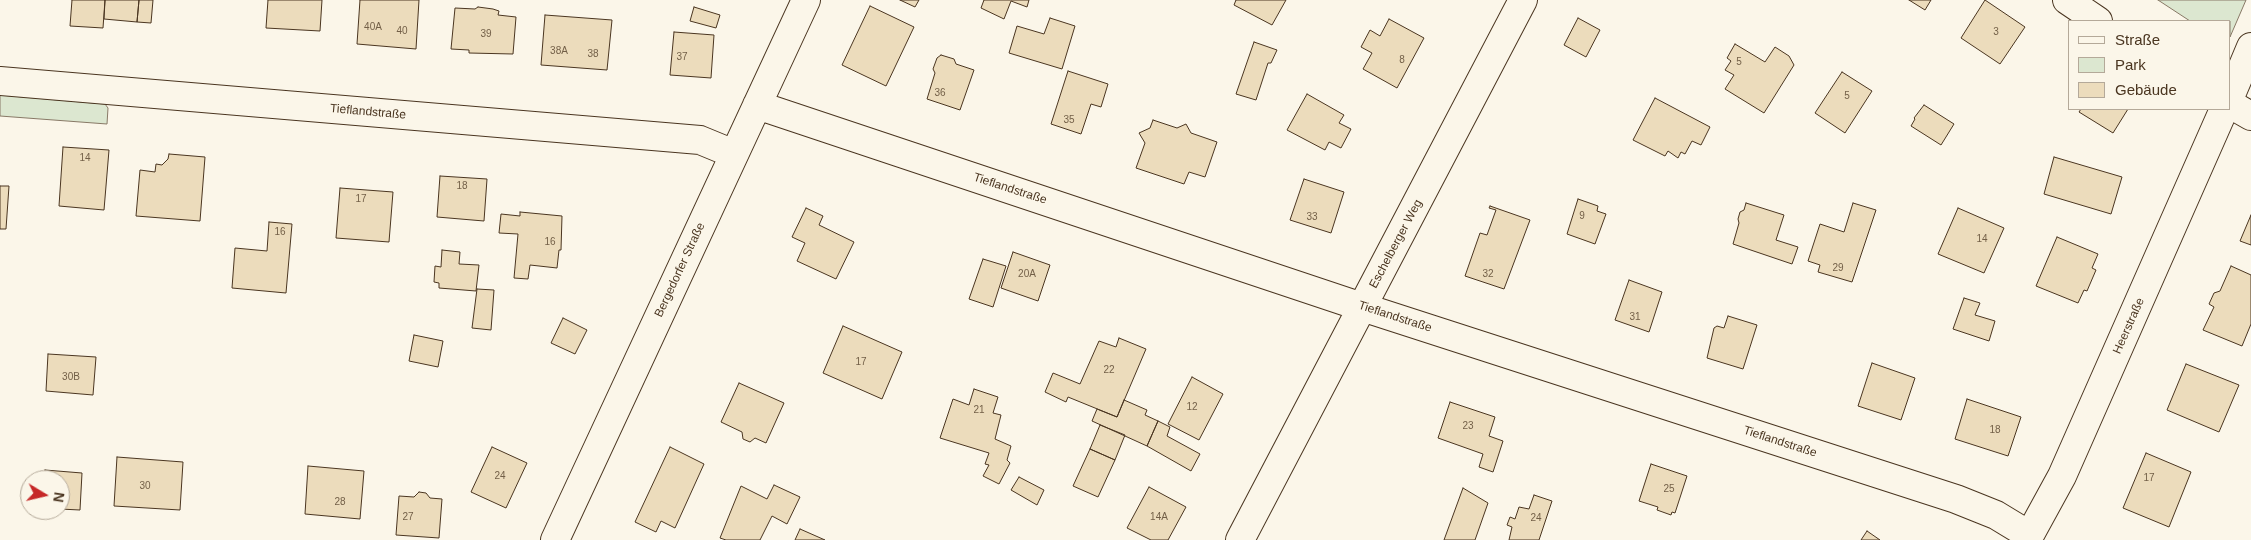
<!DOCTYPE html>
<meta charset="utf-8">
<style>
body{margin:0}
#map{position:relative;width:2251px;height:540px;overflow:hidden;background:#fbf6e9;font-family:Arial,sans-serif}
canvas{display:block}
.legend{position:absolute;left:2068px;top:20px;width:162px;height:90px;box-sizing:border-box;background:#fbf6e9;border:1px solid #b4a999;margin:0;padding:6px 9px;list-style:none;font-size:15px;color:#4a3520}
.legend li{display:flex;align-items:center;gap:10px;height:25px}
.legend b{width:25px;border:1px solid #b4a999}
.north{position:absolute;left:20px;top:470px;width:50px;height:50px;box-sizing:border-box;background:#fbf6e9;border:1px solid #b4a999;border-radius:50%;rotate:99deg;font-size:14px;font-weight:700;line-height:20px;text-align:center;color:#4a3520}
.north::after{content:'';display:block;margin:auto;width:18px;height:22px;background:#c62828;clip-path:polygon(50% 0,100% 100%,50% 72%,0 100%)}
</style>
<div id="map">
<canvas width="2251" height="540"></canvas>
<ul class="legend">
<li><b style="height:6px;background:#fbf6e9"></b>Straße</li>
<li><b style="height:14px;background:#dce7d0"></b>Park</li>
<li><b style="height:14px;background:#ecdcbc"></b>Gebäude</li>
</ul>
<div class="north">N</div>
</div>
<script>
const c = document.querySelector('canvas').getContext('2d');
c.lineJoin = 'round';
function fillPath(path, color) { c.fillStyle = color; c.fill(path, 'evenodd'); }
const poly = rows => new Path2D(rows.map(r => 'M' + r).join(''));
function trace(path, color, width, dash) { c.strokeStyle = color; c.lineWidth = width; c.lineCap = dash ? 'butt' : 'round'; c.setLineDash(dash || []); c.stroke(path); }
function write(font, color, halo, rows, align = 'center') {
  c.font = font + ' Arial,sans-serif'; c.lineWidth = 4; c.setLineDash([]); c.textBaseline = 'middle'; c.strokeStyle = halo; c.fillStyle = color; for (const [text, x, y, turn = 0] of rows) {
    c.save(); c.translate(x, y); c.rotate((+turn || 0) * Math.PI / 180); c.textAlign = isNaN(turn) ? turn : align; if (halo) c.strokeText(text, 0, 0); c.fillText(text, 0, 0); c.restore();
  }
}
const green = poly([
 [2158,0,2246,0,2230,37,2230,21,2190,21,2158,0],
 [0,95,105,104,108,108,107,124,0,116,0,95]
]);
fillPath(green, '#dce7d0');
trace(green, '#887966', 1);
const building = poly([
 [72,0,105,0,103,28,70,26,72,0],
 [105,0,139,0,137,22,104,19,105,0],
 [139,0,153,0,151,23,137,22,139,0],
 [268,0,322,0,320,31,266,28,268,0],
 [360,0,419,0,416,49,357,44,360,0],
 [900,0,919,0,915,7,900,0],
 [984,0,1029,0,1027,7,1011,1,1004,19,981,8,984,0],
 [1236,0,1286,0,1272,25,1234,5,1236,0],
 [1909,0,1931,0,1925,10,1909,0],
 [1985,0,2025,27,2000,64,1961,38,1985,0],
 [870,6,914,27,886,86,842,65,870,6],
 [478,7,493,9,499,11,498,15,516,17,513,54,469,53,469,50,451,49,455,8,475,9,478,7],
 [694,7,720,15,716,28,690,21,694,7],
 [545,15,612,20,607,70,541,65,545,15],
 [1050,18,1075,26,1062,69,1009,53,1017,26,1044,34,1050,18],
 [1578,18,1600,30,1586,57,1564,45,1578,18],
 [1389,19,1424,38,1397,88,1363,69,1372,53,1361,47,1370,30,1380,36,1389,19],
 [674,32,714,35,711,78,670,75,674,32],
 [1254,42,1277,50,1271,63,1268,63,1256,100,1236,94,1254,42],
 [1735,44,1765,62,1775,47,1789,56,1794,65,1764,113,1725,89,1734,75,1725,70,1731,61,1727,58,1735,44],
 [941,55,954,59,956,64,974,70,960,110,927,99,935,73,933,69,937,58,941,55],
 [1068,71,1108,84,1101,107,1091,104,1081,134,1051,124,1068,71],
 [1842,72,1872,91,1845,133,1815,113,1842,72],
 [1307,94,1344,115,1339,123,1351,129,1341,148,1329,142,1325,150,1287,130,1307,94],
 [1655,98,1710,127,1701,145,1692,141,1685,154,1681,152,1678,158,1668,151,1665,156,1633,140,1655,98],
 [1924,105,1954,124,1941,145,1911,126,1915,119,1914,118,1924,105],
 [2081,109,2128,109,2113,133,2079,112,2081,109],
 [1153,120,1177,128,1186,124,1191,133,1217,142,1205,177,1189,172,1184,184,1136,168,1145,143,1139,133,1150,128,1153,120],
 [63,147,109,150,104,210,59,206,63,147],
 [169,154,205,157,200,221,136,216,140,170,155,172,156,164,162,165,168,159,169,154],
 [2054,157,2122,177,2111,214,2044,194,2054,157],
 [440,176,487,179,484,221,437,217,440,176],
 [1304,179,1344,192,1331,233,1290,220,1304,179],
 [0,186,9,186,6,229,0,229,0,186],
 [340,188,393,192,389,242,336,238,340,188],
 [1578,199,1598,206,1597,211,1606,214,1595,244,1567,234,1578,199],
 [1746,203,1784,215,1776,240,1798,247,1792,264,1733,244,1739,223,1738,219,1740,212,1744,210,1746,203],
 [1853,203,1876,210,1852,282,1818,272,1820,265,1808,261,1820,224,1844,232,1853,203],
 [1490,206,1530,220,1504,289,1465,276,1480,233,1487,235,1496,210,1489,208,1490,206],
 [806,208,823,216,819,225,854,242,836,279,797,261,805,243,792,237,806,208],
 [1958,208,2004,228,1984,273,1938,254,1958,208],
 [520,212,562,216,561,250,559,250,557,268,530,265,528,279,514,278,518,234,499,233,501,214,520,216,520,212],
 [2251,215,2251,245,2240,241,2251,215],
 [269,222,292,224,286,293,232,288,235,248,267,251,269,222],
 [2057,237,2098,254,2092,268,2096,270,2087,291,2084,290,2078,303,2036,286,2057,237],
 [442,250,460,252,459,264,479,265,476,291,439,288,439,283,434,282,435,266,441,267,442,250],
 [1013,252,1050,265,1038,301,1001,288,1013,252],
 [983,259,1006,266,993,307,969,299,983,259],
 [2231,266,2251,275,2251,324,2242,346,2203,330,2214,307,2209,304,2214,293,2220,291,2231,266],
 [1629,280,1662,292,1649,332,1615,320,1629,280],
 [477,289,494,290,491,330,472,328,477,289],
 [1964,298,1980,303,1975,315,1995,321,1989,341,1953,329,1964,298],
 [1728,316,1757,325,1743,369,1707,358,1714,328,1717,326,1724,328,1728,316],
 [563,318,587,330,575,354,551,343,563,318],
 [843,326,902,352,882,399,823,373,843,326],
 [414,335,443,341,438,367,409,361,414,335],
 [1119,338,1146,349,1117,417,1068,397,1066,402,1045,392,1053,373,1080,384,1099,341,1116,347,1119,338],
 [48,354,96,357,93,395,46,391,48,354],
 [1872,363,1915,378,1901,420,1858,406,1872,363],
 [2186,364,2239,385,2219,432,2167,410,2186,364],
 [1192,377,1223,394,1199,440,1168,424,1192,377],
 [739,383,784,403,766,443,755,438,750,442,743,439,742,432,721,422,739,383],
 [974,389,998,397,993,413,1001,415,995,439,1011,446,1007,460,1010,463,999,484,983,476,989,465,985,464,989,453,940,438,953,399,969,405,974,389],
 [1967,399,2021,417,2008,456,1955,439,1967,399],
 [1124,400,1147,410,1145,415,1158,421,1147,446,1092,421,1097,409,1117,417,1124,400],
 [1450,402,1495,417,1489,436,1503,441,1493,472,1479,467,1483,454,1438,438,1450,402],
 [1158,421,1170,427,1167,436,1200,454,1191,471,1147,446,1158,421],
 [1100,425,1125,435,1115,460,1090,449,1100,425],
 [492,447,527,463,506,508,471,492,492,447],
 [670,447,704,464,675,528,661,521,656,532,635,522,670,447],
 [1090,449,1115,460,1098,497,1073,486,1090,449],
 [2146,453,2191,472,2169,527,2123,508,2146,453],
 [117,457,183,462,180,510,114,506,117,457],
 [1651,464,1687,476,1675,513,1672,512,1671,515,1657,510,1658,507,1639,501,1651,464],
 [308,466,364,471,360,519,305,514,308,466],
 [45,470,82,473,80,510,60,509,60,480,44,480,45,470],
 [1019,477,1044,490,1037,505,1011,490,1019,477],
 [774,485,800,497,787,524,772,516,760,540,726,540,720,538,741,486,767,499,774,485],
 [1149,487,1186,507,1168,540,1151,540,1127,528,1149,487],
 [1463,488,1488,503,1475,540,1444,540,1463,488],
 [419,492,426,493,430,498,442,499,439,538,396,535,399,496,414,497,419,492],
 [1534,495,1552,501,1539,540,1509,540,1512,527,1507,525,1510,517,1515,519,1519,507,1529,509,1534,495],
 [800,529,825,540,795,540,800,529],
 [1867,531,1880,540,1861,540,1867,531]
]);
fillPath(building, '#ecdcbc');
trace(building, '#4a3520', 1);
const minor = poly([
 [2067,0,2098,21],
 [0,81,700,140,734,154],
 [2230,104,2251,116],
 [757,105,1362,307,1956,499,1996,515,2029,535],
 [555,540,806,0],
 [1240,540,1523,0]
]);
const tertiary = poly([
 [2230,97,2251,47],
 [2027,540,2062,476,2224,109]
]);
trace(minor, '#4a3520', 30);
trace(tertiary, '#4a3520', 30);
trace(minor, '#fbf6e9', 28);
trace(tertiary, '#fbf6e9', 28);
write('10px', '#725f47', null, [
 ["40A",373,27],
 ["40",402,31],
 ["3",1996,32],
 ["39",486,34],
 ["38A",559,51],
 ["38",593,54],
 ["37",682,57],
 ["8",1402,60],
 ["5",1739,62],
 ["36",940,93],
 ["5",1847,96],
 ["35",1069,120],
 ["14",85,158],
 ["18",462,186],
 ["17",361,199],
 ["9",1582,216],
 ["33",1312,217],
 ["16",280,232],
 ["14",1982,239],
 ["16",550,242],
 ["29",1838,268],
 ["20A",1027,274],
 ["32",1488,274],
 ["31",1635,317],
 ["17",861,362],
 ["22",1109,370],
 ["30B",71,377],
 ["12",1192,407],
 ["21",979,410],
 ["23",1468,426],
 ["18",1995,430],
 ["24",500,476],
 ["17",2149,478],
 ["30",145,486],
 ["25",1669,489],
 ["28",340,502],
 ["27",408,517],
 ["14A",1159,517],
 ["24",1536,518]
]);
write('12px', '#4a3520', '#fbf6e9', [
 ["Tieflandstraße",368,112,5],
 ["Tieflandstraße",1010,189,18],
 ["Eschelberger Weg",1396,244,-62],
 ["Bergedorfer Straße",680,270,-65],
 ["Tieflandstraße",1395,317,18],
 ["Heerstraße",2129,326,-66],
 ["Tieflandstraße",1780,442,18]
]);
</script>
